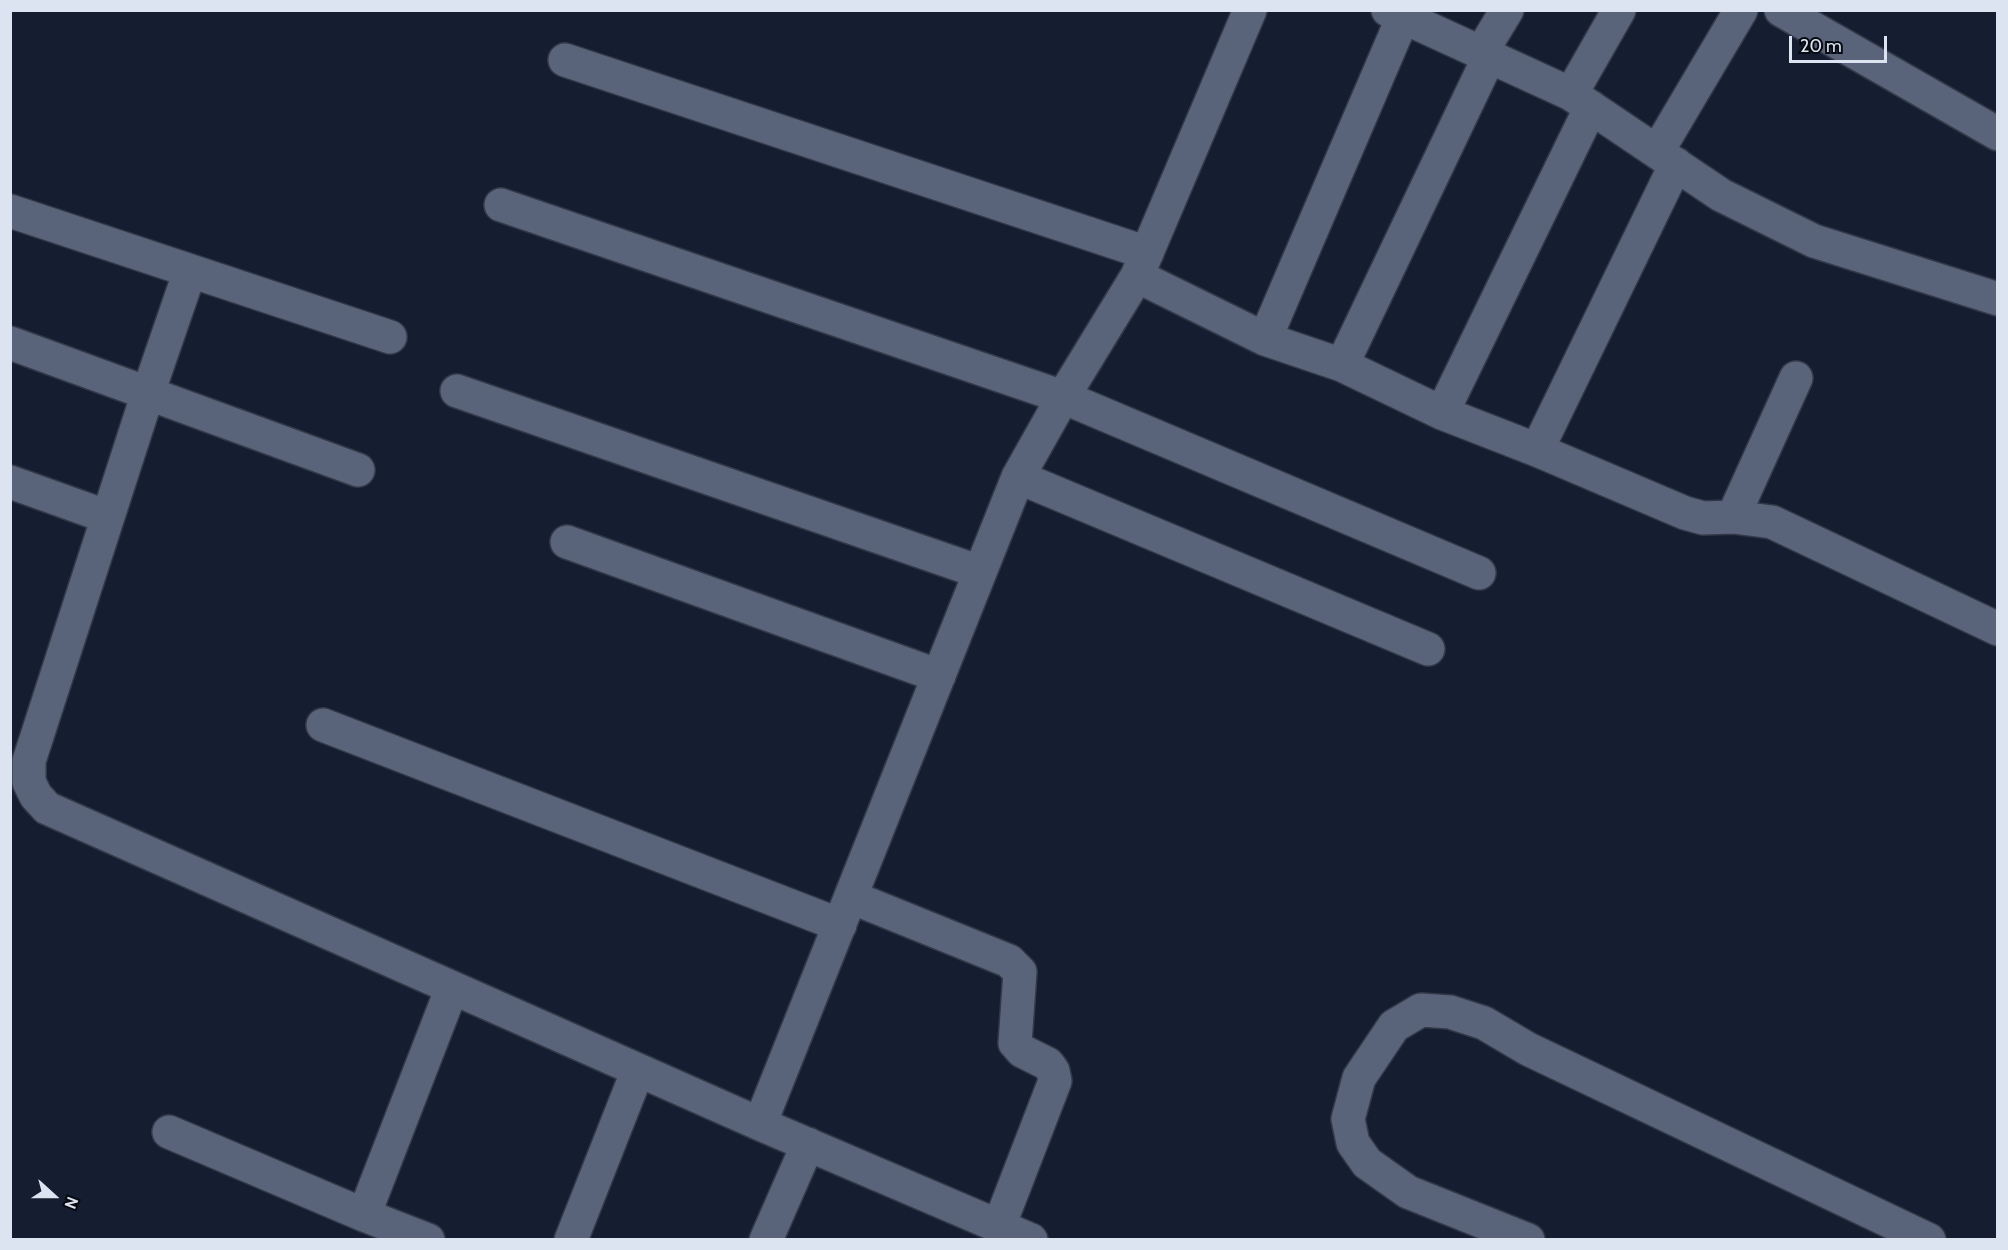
<!DOCTYPE html>
<style>
body{margin:0}
#map{position:relative;width:2008px;height:1250px;overflow:hidden;background:#151e31;font-family:Cabin,sans-serif}
canvas{display:block}
.frame{position:absolute;inset:0;border:12px solid #dde4f1;pointer-events:none}
.north{position:absolute;left:24px;top:1166px;width:60px;height:60px;-webkit-text-stroke:4px #050910;paint-order:stroke;rotate:111deg;font-size:16px;font-weight:700;line-height:24px;text-align:center;color:#dde4f1}
.north::after{content:'';display:block;margin:auto;width:21px;height:27px;background:#dde4f1;clip-path:polygon(50% 0,100% 100%,50% 72%,0 100%)}
.scale{position:absolute;left:1789px;top:36px;width:98px;height:27px;box-sizing:border-box;border:3px solid #dde4f1;border-top:0;padding-left:8px;font-size:18px;line-height:21px;white-space:nowrap;color:#dde4f1;-webkit-text-stroke:4px #050910;paint-order:stroke}
</style>
<div id="map">
<canvas width="2008" height="1250"></canvas>
<div class="frame"></div>
<div class="north">N</div>
<div class="scale">20 m</div>
</div>
<script>
const c = document.querySelector('canvas').getContext('2d');
c.lineJoin = 'round';
const poly = rows => new Path2D(rows.map(r => 'M' + r).join(''));
function trace(path, color, width, dash) { c.strokeStyle = color; c.lineWidth = width; c.lineCap = dash ? 'butt' : 'round'; c.setLineDash(dash || []); c.stroke(path); }
const minor = poly([
 [1388,10,1571,94,1721,195,1814,241,1998,299],
 [1781,10,1998,134],
 [1481,53,1507,10],
 [565,60,1147,253],
 [1571,94,1619,10],
 [1657,152,1741,10],
 [501,205,1063,397,1479,573],
 [10,211,390,337],
 [190,271,148,393,29,761,29,782,36,796,47,808,760,1124,1031,1240],
 [1137,276,1265,339,1342,365,1442,413,1537,450,1685,513,1703,518,1733,517,1772,522,1998,629],
 [1265,339,1403,17],
 [10,343,358,470],
 [1342,365,1489,57],
 [457,391,980,572],
 [1442,413,1591,107],
 [1537,450,1676,164],
 [1018,477,1428,649],
 [10,482,108,517],
 [1733,517,1796,378],
 [567,542,939,676],
 [323,725,840,925],
 [851,897,1009,961,1020,972,1015,1043,1022,1051,1048,1064,1053,1071,1055,1081,999,1226],
 [760,1124,1018,477,1063,397,1137,276,1250,10],
 [169,1132,364,1215,428,1240],
 [364,1215,452,988],
 [571,1240,638,1070],
 [766,1240,808,1144],
 [1528,1240,1408,1192,1367,1163,1353,1143,1348,1119,1359,1078,1394,1026,1421,1010,1450,1012,1484,1023,1528,1049,1929,1240]
]);
trace(minor, '#333848', 36);
trace(minor, '#59647a', 33);
</script>
